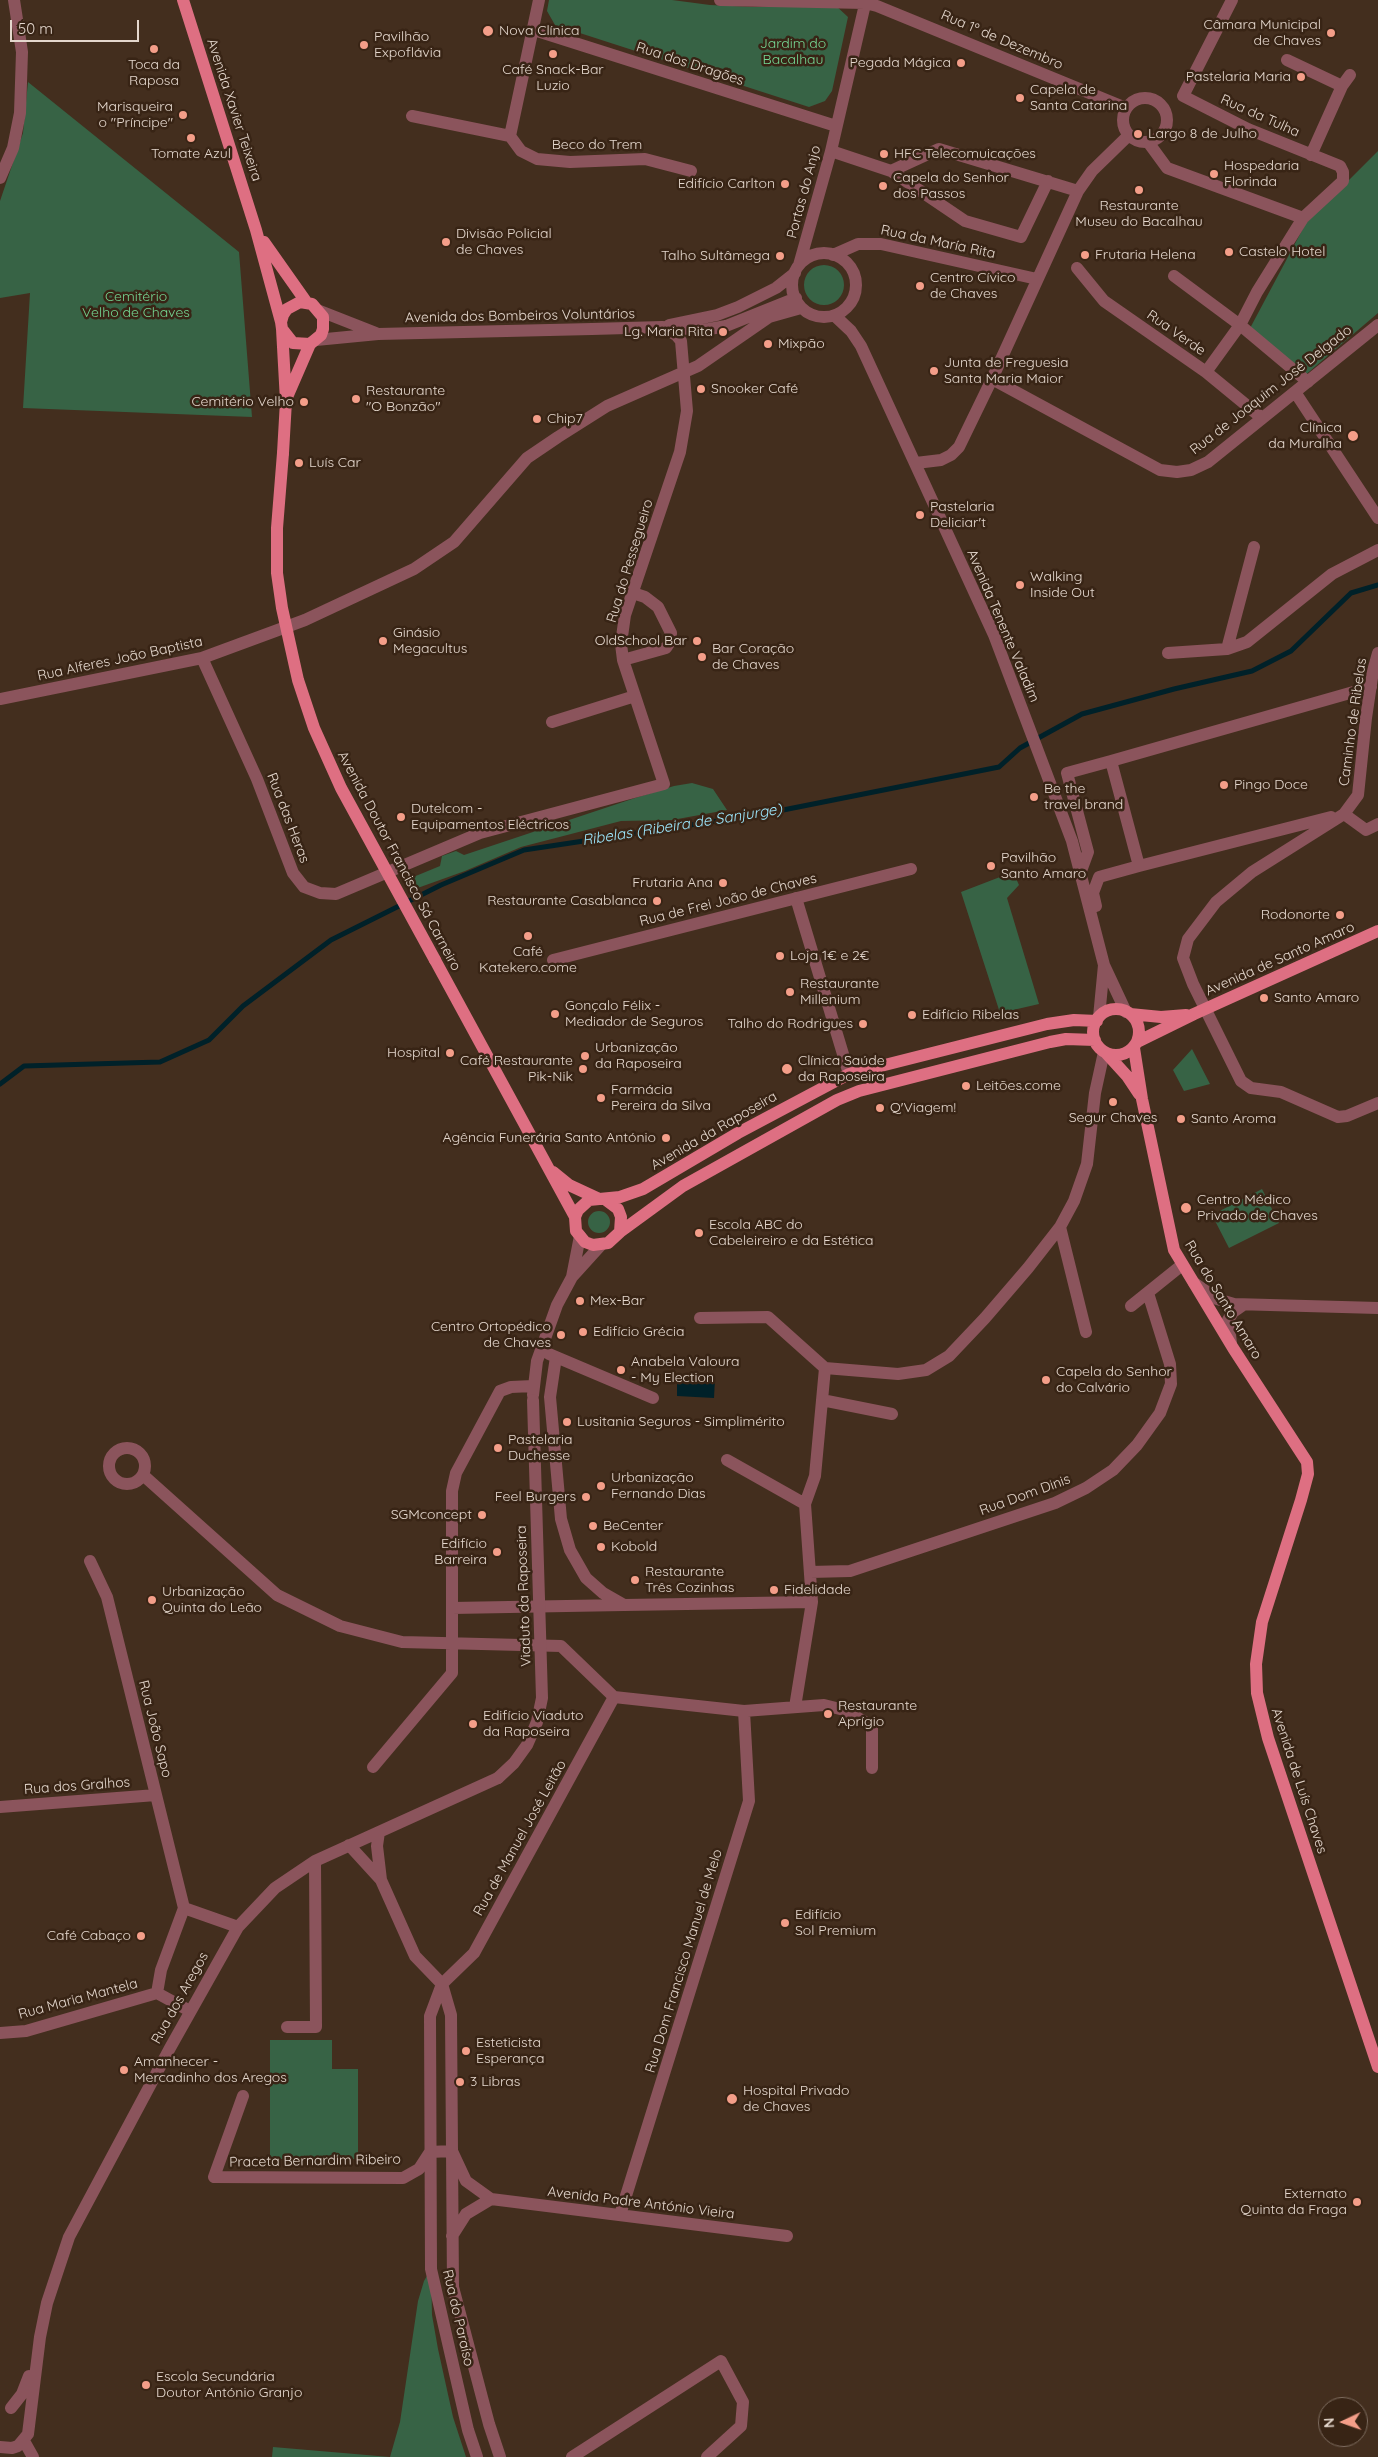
<!DOCTYPE html>
<meta charset="utf-8">
<style>
body{margin:0}
#map{position:relative;width:1378px;height:2457px;overflow:hidden;background:#432e1e;font-family:Quicksand,sans-serif}
canvas{display:block}
.north{position:absolute;left:1318px;top:2397px;width:50px;height:50px;box-sizing:border-box;background:#382415;border:1px solid #7d6c5f;border-radius:50%;rotate:267deg;font-size:14px;font-weight:700;line-height:20px;text-align:center;color:#e4d7cd}
.north::after{content:'';display:block;margin:auto;width:18px;height:22px;background:#f49e89;clip-path:polygon(50% 0,100% 100%,50% 72%,0 100%)}
.scale{position:absolute;left:10px;top:20px;width:129px;height:22px;box-sizing:border-box;border:2px solid #e4d7cd;border-top:0;padding-left:6px;font-size:15px;line-height:18px;white-space:nowrap;color:#e4d7cd;-webkit-text-stroke:4px #382415;paint-order:stroke}
</style>
<div id="map">
<canvas width="1378" height="2457"></canvas>
<div class="north">N</div>
<div class="scale">50 m</div>
</div>
<script>
const c = document.querySelector('canvas').getContext('2d');
c.lineJoin = 'round';
function fillPath(path, color) { c.fillStyle = color; c.fill(path, 'evenodd'); }
const poly = rows => new Path2D(rows.map(r => 'M' + r).join(''));
function trace(path, color, width, dash) { c.strokeStyle = color; c.lineWidth = width; c.lineCap = dash ? 'butt' : 'round'; c.setLineDash(dash || []); c.stroke(path); }
function write(font, color, halo, rows, align = 'center') {
  c.font = font + ' Quicksand,sans-serif'; c.lineWidth = 5; c.setLineDash([]); c.textBaseline = 'middle'; c.strokeStyle = halo; c.fillStyle = color; for (const [text, x, y, turn = 0] of rows) {
    c.save(); c.translate(x, y); c.rotate((+turn || 0) * Math.PI / 180); c.textAlign = isNaN(turn) ? turn : align; if (halo) c.strokeText(text, 0, 0); c.fillText(text, 0, 0); c.restore();
  }
}
fillPath(poly([
 [549,0,672,0,710,5,755,7,834,4,848,17,832,91,825,101,809,107,555,25,547,11],
 [28,82,239,252,252,417,23,408,30,293,0,298,0,201,23,133],
 [1378,151,1378,313,1303,377,1248,332,1306,223],
 '804 285a20 20 0 1 1 40 0a20 20 0 1 1-40 0Z',
 [692,783,713,789,727,810,672,820,621,821,521,847,465,871,412,890,406,880,440,866,442,856,456,851,464,855,635,798,674,786],
 [1013,872,1019,885,1007,898,1039,1004,1000,1013,961,892],
 [1192,1049,1210,1084,1184,1091,1173,1070],
 [1262,1189,1279,1223,1229,1248,1212,1215],
 '588 1222a11 11 0 1 1 22 0a11 11 0 1 1-22 0Z',
 [270,2040,332,2040,332,2069,358,2069,358,2159,270,2159],
 [431,2269,432,2315,438,2349,453,2417,466,2457,272,2457,273,2447,390,2457,400,2422,418,2301,424,2281]
]), '#376345');
fillPath(poly([
 [677,1378,715,1379,714,1398,677,1396]
]), '#002129');
trace(poly([
 [0,1084,24,1066,160,1062,209,1040,243,1006,331,940,441,885,524,850,763,814,999,767,1020,748,1082,714,1174,689,1252,671,1291,651,1351,593,1378,585]
]), '#002129', 5);
trace(poly([
 [720,0,865,3,877,6,1126,108],
 [534,30,836,126],
 [1287,60,1342,86],
 [1183,96,1248,129,1340,166,1343,172,1343,181,1303,218,1257,292,1240,325,1206,372],
 [1183,96,1232,0],
 '1123 120a22 22 0 1 1 44 0a22 22 0 1 1-44 0Z',
 [412,116,510,136],
 [510,136,521,151,537,159,570,162,645,159,691,171],
 [510,136,539,0],
 [1148,142,1167,168,1303,218],
 [831,151,891,171,965,221,1021,237,1048,181],
 [1311,155,1342,86,1350,75],
 [891,171,939,149,1078,191],
 [0,178,13,148,20,113,22,52,14,0],
 '792 285a32 32 0 1 1 64 0a32 32 0 1 1-64 0Z',
 [833,255,858,244,881,244,1037,279],
 [799,265,831,151,866,0],
 [1077,268,1104,301,1206,372,1262,418],
 [1174,276,1240,325,1308,382],
 [320,311,376,333],
 [835,316,851,331,861,346,994,635,1072,841,1104,965,1126,1012],
 [669,325,717,315,738,307,776,288,795,273],
 [316,340,378,334,592,329,662,327,704,330,726,326,796,298],
 [992,379,1160,470,1177,472,1191,470,1208,462,1378,325],
 [1295,392,1378,518],
 [916,463,941,460,951,455,959,447,992,379,1078,191,1092,171,1129,135],
 [1227,649,1254,547],
 [1168,653,1227,649,1247,642,1332,574,1378,550],
 [1378,653,1373,671,1366,718,1358,795,1344,814,1252,872,1216,902,1188,939,1183,958,1193,984,1241,1081,1251,1088,1281,1092,1338,1117,1347,1116,1378,1103],
 [202,658,257,779,293,873,304,887,320,893,336,894,480,833,664,784,623,660,621,644,625,615,680,452,687,411,681,341,676,335,662,327],
 [623,660,666,648,670,642,671,633,658,607,645,597,633,593],
 [0,699,202,658,305,620,414,569,454,542,527,458,558,437,607,406,698,366,769,317,801,308],
 [552,722,635,696],
 [1111,761,1371,687],
 [1344,814,1366,830,1378,824],
 [1139,866,1331,817],
 [1081,871,1088,852,1067,773,1111,761,1139,866,1099,877,1093,893,1096,906],
 [796,898,849,1074],
 [553,960,911,869],
 [1099,1017,1104,965],
 [1060,1227,1086,1332],
 [572,1277,580,1236],
 [1194,1283,1217,1299,1234,1304,1378,1308],
 [1131,1306,1182,1265],
 [700,1318,768,1317,825,1368],
 [1231,1343,1228,1320,1233,1312,1243,1305],
 [549,1354,653,1398],
 [556,1357,550,1397,561,1519,570,1550,586,1578,603,1593,624,1605,812,1602],
 [825,1368,898,1374,926,1370,949,1356,985,1318,1028,1268,1060,1227,1074,1201,1087,1164,1095,1093,1104,1052],
 [533,1395,537,1361,557,1305,572,1277,601,1245],
 [822,1400,892,1414],
 '109 1466a18 18 0 1 1 36 0a18 18 0 1 1-36 0Z',
 [727,1460,805,1504],
 [143,1475,277,1595,340,1626,402,1642,561,1646,614,1697,744,1711,824,1705,844,1710,872,1726,872,1768],
 [90,1561,107,1597,184,1908],
 [810,1572,850,1571,1055,1503,1086,1488,1113,1470,1137,1445,1160,1413,1171,1384,1170,1364,1148,1293],
 [452,1608,624,1605],
 [795,1707,812,1602,805,1504,815,1476,825,1368],
 [373,1767,452,1673,452,1491,456,1473,500,1391,511,1387,533,1386],
 [0,1807,156,1795],
 [379,1832,377,1846,381,1880],
 [349,1845,381,1880,415,1956,442,1984,451,2015,453,2287,489,2424,500,2457],
 [157,1993,161,1970,184,1908,238,1927],
 [287,2027,316,2027,315,1861],
 [0,2033,26,2031,157,1993,190,2011],
 [243,2096,214,2177,403,2178,419,2169,430,2152,452,2151,466,2181,491,2199,787,2236],
 [620,2215,749,1801,744,1711],
 [452,2236,466,2214,491,2199],
 [11,2408,22,2394,29,2376],
 [24,2441,33,2457],
 [0,2447,12,2448,18,2446,28,2434,40,2337,47,2303,69,2237,170,2048,238,1927,275,1888,315,1861,498,1778],
 [477,2457,468,2430,431,2269,430,2016,442,1984,474,1953,614,1697],
 [572,2457,721,2361,743,2402,741,2426,707,2457]
]), '#8b545c', 12);
trace(poly([
 [183,0,256,230,281,322],
 [264,242,307,303],
 [282,329,293,343,310,344,321,335,323,329,323,317,312,304,300,302,287,309,283,315,281,322,282,329,286,401,283,453],
 [287,397,310,344],
 [435,960,575,1217],
 '1093 1032a23 23 0 1 1 46 0a23 23 0 1 1-46 0Z',
 [1130,1014,1161,1017,1186,1015],
 [1095,1040,1066,1039,1050,1042,859,1091,837,1100,683,1186,620,1232,608,1243,593,1245,585,1242,576,1231,575,1217,578,1210,589,1200,620,1197,643,1189,738,1133,849,1074,1047,1024,1074,1020,1097,1021],
 [1137,1042,1194,1014,1378,931],
 [1134,1048,1142,1099,1174,1250,1233,1348,1307,1462,1308,1474,1301,1500,1262,1622,1256,1664,1257,1693,1268,1738,1378,2067],
 [1106,1053,1127,1076,1139,1094],
 [553,1172,569,1185,597,1198],
 [606,1200,618,1209,621,1217,620,1232]
]), '#de6f82', 12);
trace(poly([
 [498,1778,514,1763,527,1745,537,1722,542,1698,533,1400]
]), '#8b545c', 12);
trace(poly([
 [283,453,277,528,277,573,282,608,298,680,314,728,341,788,435,960]
]), '#de6f82', 12);
for (const [x, y, r, color] of [
 [488,31,6,"#f49e89"],
 [1331,33,5,"#f49e89"],
 [364,45,5,"#f49e89"],
 [154,49,5,"#f49e89"],
 [553,54,5,"#f49e89"],
 [961,63,5,"#f49e89"],
 [1301,77,5,"#f49e89"],
 [1020,98,5,"#f49e89"],
 [183,115,5,"#f49e89"],
 [1138,134,5,"#f49e89"],
 [191,138,5,"#f49e89"],
 [884,154,5,"#f49e89"],
 [1214,174,5,"#f49e89"],
 [785,184,5,"#f49e89"],
 [883,186,5,"#f49e89"],
 [1139,190,5,"#f49e89"],
 [446,242,5,"#f49e89"],
 [1229,252,5,"#f49e89"],
 [1085,255,5,"#f49e89"],
 [780,256,5,"#f49e89"],
 [920,286,5,"#f49e89"],
 [723,332,5,"#f49e89"],
 [768,344,5,"#f49e89"],
 [934,371,5,"#f49e89"],
 [701,389,5,"#f49e89"],
 [356,399,5,"#f49e89"],
 [304,402,5,"#f49e89"],
 [537,419,5,"#f49e89"],
 [1353,436,6,"#f49e89"],
 [299,463,5,"#f49e89"],
 [920,515,5,"#f49e89"],
 [1020,585,5,"#f49e89"],
 [383,641,5,"#f49e89"],
 [697,641,5,"#f49e89"],
 [702,657,5,"#f49e89"],
 [1224,785,5,"#f49e89"],
 [1034,797,5,"#f49e89"],
 [401,817,5,"#f49e89"],
 [991,866,5,"#f49e89"],
 [723,883,5,"#f49e89"],
 [657,901,5,"#f49e89"],
 [1340,915,5,"#f49e89"],
 [528,936,5,"#f49e89"],
 [780,956,5,"#f49e89"],
 [790,992,5,"#f49e89"],
 [1264,998,5,"#f49e89"],
 [555,1014,5,"#f49e89"],
 [912,1015,5,"#f49e89"],
 [863,1024,5,"#f49e89"],
 [450,1053,5,"#f49e89"],
 [585,1056,5,"#f49e89"],
 [583,1069,5,"#f49e89"],
 [787,1069,6,"#f49e89"],
 [966,1086,5,"#f49e89"],
 [601,1098,5,"#f49e89"],
 [1113,1102,5,"#f49e89"],
 [880,1108,5,"#f49e89"],
 [1181,1119,5,"#f49e89"],
 [666,1138,5,"#f49e89"],
 [1186,1208,6,"#f49e89"],
 [699,1233,5,"#f49e89"],
 [580,1301,5,"#f49e89"],
 [583,1332,5,"#f49e89"],
 [561,1335,5,"#f49e89"],
 [621,1370,5,"#f49e89"],
 [1046,1380,5,"#f49e89"],
 [567,1422,5,"#f49e89"],
 [498,1448,5,"#f49e89"],
 [601,1486,5,"#f49e89"],
 [586,1497,5,"#f49e89"],
 [482,1515,5,"#f49e89"],
 [593,1526,5,"#f49e89"],
 [601,1547,5,"#f49e89"],
 [497,1552,5,"#f49e89"],
 [635,1580,5,"#f49e89"],
 [774,1590,5,"#f49e89"],
 [152,1600,5,"#f49e89"],
 [828,1714,5,"#f49e89"],
 [473,1724,5,"#f49e89"],
 [785,1923,5,"#f49e89"],
 [141,1936,5,"#f49e89"],
 [466,2051,5,"#f49e89"],
 [124,2070,5,"#f49e89"],
 [460,2082,5,"#f49e89"],
 [732,2099,6,"#f49e89"],
 [1357,2202,5,"#f49e89"],
 [146,2385,5,"#f49e89"]
]) { const dot = new Path2D(); dot.arc(x, y, r, 0, 2 * Math.PI); c.fillStyle = color; c.fill(dot); trace(dot, '#382415', 2); }
write('14px', '#e4d7cd', '#382415', [
 ["Câmara Municipal",1321,25,"right"],
 ["de Chaves",1321,41,"right"],
 ["Nova Clínica",499,31],
 ["Pavilhão",374,37],
 ["Expoflávia",374,53],
 ["Pegada Mágica",951,63,"right"],
 ["Toca da",154,65,"center"],
 ["Raposa",154,81,"center"],
 ["Café Snack-Bar",553,70,"center"],
 ["Luzio",553,86,"center"],
 ["Pastelaria Maria",1291,77,"right"],
 ["Capela de",1030,90],
 ["Santa Catarina",1030,106],
 ["Marisqueira",173,107,"right"],
 ["o \"Príncipe\"",173,123,"right"],
 ["Largo 8 de Julho",1148,134],
 ["Tomate Azul",191,154,"center"],
 ["HFC Telecomuicações",894,154],
 ["Hospedaria",1224,166],
 ["Florinda",1224,182],
 ["Capela do Senhor",893,178],
 ["dos Passos",893,194],
 ["Edifício Carlton",775,184,"right"],
 ["Restaurante",1139,206,"center"],
 ["Museu do Bacalhau",1139,222,"center"],
 ["Divisão Policial",456,234],
 ["de Chaves",456,250],
 ["Castelo Hotel",1239,252],
 ["Frutaria Helena",1095,255],
 ["Talho Sultâmega",770,256,"right"],
 ["Centro Cívico",930,278],
 ["de Chaves",930,294],
 ["Lg. Maria Rita",713,332,"right"],
 ["Mixpão",778,344],
 ["Junta de Freguesia",944,363],
 ["Santa Maria Maior",944,379],
 ["Snooker Café",711,389],
 ["Restaurante",366,391],
 ["\"O Bonzão\"",366,407],
 ["Cemitério Velho",294,402,"right"],
 ["Chip7",547,419],
 ["Clínica",1342,428,"right"],
 ["da Muralha",1342,444,"right"],
 ["Luís Car",309,463],
 ["Pastelaria",930,507],
 ["Deliciar't",930,523],
 ["Walking",1030,577],
 ["Inside Out",1030,593],
 ["Ginásio",393,633],
 ["Megacultus",393,649],
 ["OldSchool Bar",687,641,"right"],
 ["Bar Coração",712,649],
 ["de Chaves",712,665],
 ["Pingo Doce",1234,785],
 ["Be the",1044,789],
 ["travel brand",1044,805],
 ["Dutelcom -",411,809],
 ["Equipamentos Eléctricos",411,825],
 ["Pavilhão",1001,858],
 ["Santo Amaro",1001,874],
 ["Frutaria Ana",713,883,"right"],
 ["Restaurante Casablanca",647,901,"right"],
 ["Rodonorte",1330,915,"right"],
 ["Café",528,952,"center"],
 ["Katekero.come",528,968,"center"],
 ["Loja 1€ e 2€",790,956],
 ["Restaurante",800,984],
 ["Millenium",800,1000],
 ["Santo Amaro",1274,998],
 ["Gonçalo Félix -",565,1006],
 ["Mediador de Seguros",565,1022],
 ["Edifício Ribelas",922,1015],
 ["Talho do Rodrigues",853,1024,"right"],
 ["Urbanização",595,1048],
 ["da Raposeira",595,1064],
 ["Hospital",440,1053,"right"],
 ["Café Restaurante",573,1061,"right"],
 ["Pik-Nik",573,1077,"right"],
 ["Clínica Saúde",798,1061],
 ["da Raposeira",798,1077],
 ["Leitões.come",976,1086],
 ["Farmácia",611,1090],
 ["Pereira da Silva",611,1106],
 ["Q'Viagem!",890,1108],
 ["Segur Chaves",1113,1118,"center"],
 ["Santo Aroma",1191,1119],
 ["Agência Funerária Santo António",656,1138,"right"],
 ["Centro Médico",1197,1200],
 ["Privado de Chaves",1197,1216],
 ["Escola ABC do",709,1225],
 ["Cabeleireiro e da Estética",709,1241],
 ["Mex-Bar",590,1301],
 ["Centro Ortopédico",551,1327,"right"],
 ["de Chaves",551,1343,"right"],
 ["Edifício Grécia",593,1332],
 ["Anabela Valoura",631,1362],
 ["- My Election",631,1378],
 ["Capela do Senhor",1056,1372],
 ["do Calvário",1056,1388],
 ["Lusitania Seguros - Simplimérito",577,1422],
 ["Pastelaria",508,1440],
 ["Duchesse",508,1456],
 ["Urbanização",611,1478],
 ["Fernando Dias",611,1494],
 ["Feel Burgers",576,1497,"right"],
 ["SGMconcept",472,1515,"right"],
 ["BeCenter",603,1526],
 ["Edifício",487,1544,"right"],
 ["Barreira",487,1560,"right"],
 ["Kobold",611,1547],
 ["Restaurante",645,1572],
 ["Três Cozinhas",645,1588],
 ["Fidelidade",784,1590],
 ["Urbanização",162,1592],
 ["Quinta do Leão",162,1608],
 ["Restaurante",838,1706],
 ["Aprígio",838,1722],
 ["Edifício Viaduto",483,1716],
 ["da Raposeira",483,1732],
 ["Edifício",795,1915],
 ["Sol Premium",795,1931],
 ["Café Cabaço",131,1936,"right"],
 ["Esteticista",476,2043],
 ["Esperança",476,2059],
 ["Amanhecer -",134,2062],
 ["Mercadinho dos Aregos",134,2078],
 ["3 Libras",470,2082],
 ["Hospital Privado",743,2091],
 ["de Chaves",743,2107],
 ["Externato",1347,2194,"right"],
 ["Quinta da Fraga",1347,2210,"right"],
 ["Escola Secundária",156,2377],
 ["Doutor António Granjo",156,2393]
], 'left');
write('14px', '#e4d7cd', '#382415', [
 ["Rua 1º de Dezembro",1002,40,23],
 ["Rua dos Dragões",690,64,18],
 ["Avenida Xavier Teixeira",234,110,72],
 ["Rua da Tulha",1260,116,24],
 ["Beco do Trem",597,145],
 ["Portas do Anjo",804,192,-75],
 ["Rua da María Rita",938,242,12],
 ["Avenida dos Bombeiros Voluntários",520,316,-1],
 ["Rua Verde",1176,333,35],
 ["Rua de Joaquim José Delgado",1271,390,-38],
 ["Rua do Pessegueiro",630,561,-73],
 ["Avenida Tenente Valadim",1003,626,67],
 ["Rua Alferes João Baptista",120,659,-12],
 ["Caminho de Ribelas",1353,722,-82],
 ["Rua das Heras",288,818,69],
 ["Avenida Doutor Francisco Sá Carneiro",399,861,62],
 ["Rua de Frei João de Chaves",728,900,-14],
 ["Avenida de Santo Amaro",1280,959,-24],
 ["Avenida da Raposeira",714,1131,-30],
 ["Rua do Santo Amaro",1223,1300,59],
 ["Rua Dom Dinis",1025,1495,-20],
 ["Viaduto da Raposeira",524,1596,-92],
 ["Rua João Sapo",155,1729,76],
 ["Avenida de Luís Chaves",1299,1781,72],
 ["Rua dos Gralhos",77,1786,-4],
 ["Rua de Manuel José Leitão",520,1838,-61],
 ["Rua Dom Francisco Manuel de Melo",684,1961,-73],
 ["Rua dos Aregos",180,1998,-61],
 ["Rua Maria Mantela",78,1999,-15],
 ["Praceta Bernardim Ribeiro",315,2161,-1],
 ["Avenida Padre António Vieira",641,2203,7],
 ["Rua do Paraíso",458,2318,77]
]);
write('14px', '#75d794', '#382415', [
 ["Jardim do",793,44],
 ["Bacalhau",793,60],
 ["Cemitério",136,297],
 ["Velho de Chaves",136,313]
]);
write('italic 15px', '#9de8fe', '#382415', [
 ["Ribelas (Ribeira de Sanjurge)",682,825,-9]
]);
</script>
